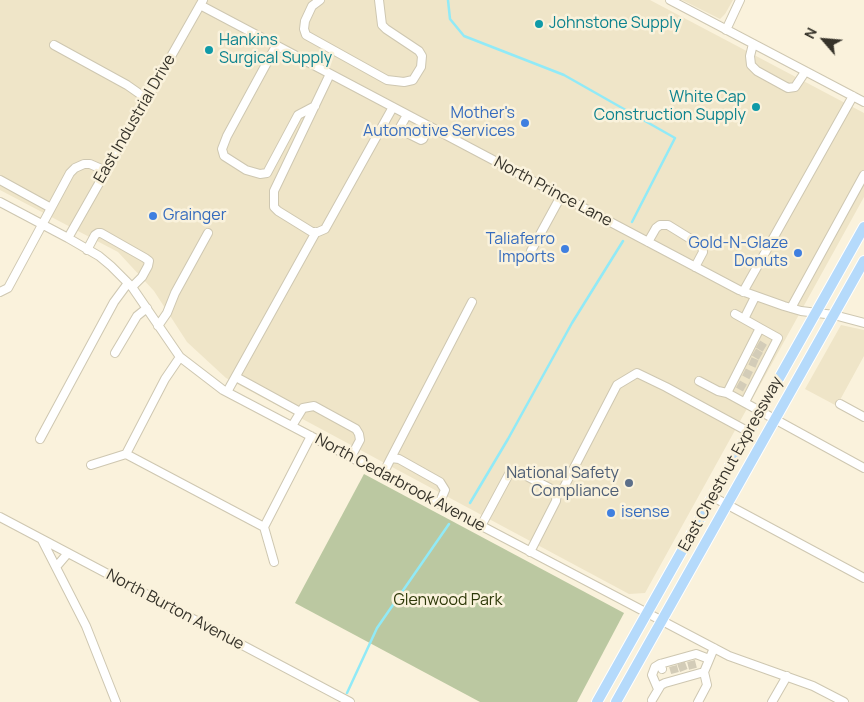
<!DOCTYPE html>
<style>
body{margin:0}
#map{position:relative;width:864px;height:702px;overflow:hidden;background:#faf2dc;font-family:Manrope,sans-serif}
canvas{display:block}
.north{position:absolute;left:799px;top:15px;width:50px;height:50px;-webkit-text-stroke:4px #faf2dc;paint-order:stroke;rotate:297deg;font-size:14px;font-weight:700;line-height:20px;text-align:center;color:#36332a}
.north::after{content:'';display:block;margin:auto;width:18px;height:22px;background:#36332a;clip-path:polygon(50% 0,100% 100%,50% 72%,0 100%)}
</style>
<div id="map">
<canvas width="864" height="702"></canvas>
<div class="north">N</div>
</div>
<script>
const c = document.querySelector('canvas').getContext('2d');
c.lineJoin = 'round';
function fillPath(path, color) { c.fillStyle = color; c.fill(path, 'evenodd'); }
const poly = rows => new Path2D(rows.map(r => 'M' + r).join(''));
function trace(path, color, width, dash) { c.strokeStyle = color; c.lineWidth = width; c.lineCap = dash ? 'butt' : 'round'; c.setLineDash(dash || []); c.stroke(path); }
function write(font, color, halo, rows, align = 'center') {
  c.font = font + ' Manrope,sans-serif'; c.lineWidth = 5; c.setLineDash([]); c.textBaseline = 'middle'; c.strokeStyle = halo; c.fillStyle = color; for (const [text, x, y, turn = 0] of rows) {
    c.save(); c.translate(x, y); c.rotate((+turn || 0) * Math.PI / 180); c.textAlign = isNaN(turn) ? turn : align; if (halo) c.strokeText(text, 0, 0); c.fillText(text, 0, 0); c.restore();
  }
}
fillPath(poly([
 [0,0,650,0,864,113,864,197,645,593,629,594,226,378,187,342,154,291,118,252,0,190],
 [682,0,733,0,725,14,720,19],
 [841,325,864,330,864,356,840,400,835,405,805,389]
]), '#efe5c8');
fillPath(poly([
 [364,474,624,613,577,702,480,702,295,603]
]), '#bbc8a1');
trace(poly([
 [448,0,450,19,464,36,564,75,675,138,632,222],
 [470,503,508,439,572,323,623,241],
 [347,693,377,628,449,524]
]), '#91eaf7', 2.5);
trace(poly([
 [758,344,766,349],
 [754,352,762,357],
 [750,361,757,364],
 [744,372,752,376],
 [738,384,745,388],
 [691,661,693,669],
 [681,663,684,671],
 [673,666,675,673]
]), '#d3ccb8', 8, [8, 4]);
const minor = poly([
 [320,0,312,6,305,21,304,29,306,35,387,80,404,82,413,80,421,67,422,56,419,51,386,29,382,25,379,0],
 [670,0,864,102],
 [200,5,739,290,784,306,801,311,834,315,864,323],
 [726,30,740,0],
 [753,44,750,56,751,65,757,71,788,88,795,87,805,72],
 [54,45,127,85,147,99],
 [276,46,227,136,222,149,224,156,246,170,260,174,267,173,298,115,315,106],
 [330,74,274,191,274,207,278,211,312,232,318,232,325,229,393,107],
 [407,115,399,129,421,140,423,139,429,127],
 [0,180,51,208],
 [0,202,68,238,99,256,111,266,132,287,180,357,223,390,729,656,813,686,844,702],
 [68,238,203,0],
 [648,242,656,228,660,225,668,225,702,246,703,252,695,267],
 [87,250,95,235,98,233,101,233,145,258,149,261,148,266,142,277,132,287],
 [531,251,561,196],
 [0,292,8,288,70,173,75,168,84,164,90,164,106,171],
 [743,292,853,96],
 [755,297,744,319,760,328,727,393,864,468],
 [791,308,864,175],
 [735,314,744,319],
 [158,326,167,313,175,293,208,233],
 [115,353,137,316,147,308],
 [180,357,165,379,126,454,264,527,311,436],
 [236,377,300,412],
 [699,381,718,391,727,393],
 [227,392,316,232],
 [745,402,778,338,760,328],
 [840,404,864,417],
 [292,426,303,408,314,406,356,429,359,434,360,440,351,457],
 [40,439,114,302,128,283],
 [391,458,472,302],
 [91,465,126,454],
 [383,474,391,458,399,459,440,482,445,490,439,504],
 [557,495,562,491,617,385,637,373,666,387,749,432],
 [713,497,864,578],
 [0,517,350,702],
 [481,526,509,474,517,471,557,492,556,501,530,552],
 [264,527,274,562],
 [42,540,86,626,116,702],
 [56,567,68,553],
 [662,669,660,664,696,654,709,659],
 [658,689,652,675,655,667,660,664],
 [652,700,661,685,665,683,704,672,714,648],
 [698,702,707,685,704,672],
 [772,702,787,676]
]);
const major = poly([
 [597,702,864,227],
 [616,702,864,261]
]);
trace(minor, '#cec7b1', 10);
trace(major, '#fff', 12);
trace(minor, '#fff', 8);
trace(major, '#b5dafb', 10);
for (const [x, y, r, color] of [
 [539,24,5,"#0f9aa8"],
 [209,50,5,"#0f9aa8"],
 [756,107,5,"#0f9aa8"],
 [525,123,5,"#3f7fe0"],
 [153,216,5,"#3f7fe0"],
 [565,249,5,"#3f7fe0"],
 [798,253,5,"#3f7fe0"],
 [629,483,5,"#5c6f8a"],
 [611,513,5,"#3f7fe0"]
]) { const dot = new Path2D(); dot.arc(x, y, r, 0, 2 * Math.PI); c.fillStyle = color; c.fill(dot); trace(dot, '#faf2dc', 2); }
write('16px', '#0d838f', '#faf2dc', [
 ["Johnstone Supply",549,24],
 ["Hankins",219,41],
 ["Surgical Supply",219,59],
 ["White Cap",746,98,"right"],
 ["Construction Supply",746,116,"right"]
], 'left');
write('16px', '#366cbe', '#faf2dc', [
 ["Mother's",515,114],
 ["Automotive Services",515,132],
 ["Grainger",163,216,"left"],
 ["Taliaferro",555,240],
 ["Imports",555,258],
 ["Gold-N-Glaze",788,244],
 ["Donuts",788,262],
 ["isense",621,513,"left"]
], 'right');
write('16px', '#36332a', '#faf2dc', [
 ["East Industrial Drive",135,119,-60],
 ["North Prince Lane",553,192,28],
 ["East Chestnut Expressway",731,464,-61],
 ["North Cedarbrook Avenue",400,483,28],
 ["North Burton Avenue",175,610,28]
]);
write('16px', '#4e5e75', '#faf2dc', [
 ["National Safety",619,474],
 ["Compliance",619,492]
], 'right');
write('16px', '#2e3909', '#faf2dc', [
 ["Glenwood Park",448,601]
]);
</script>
